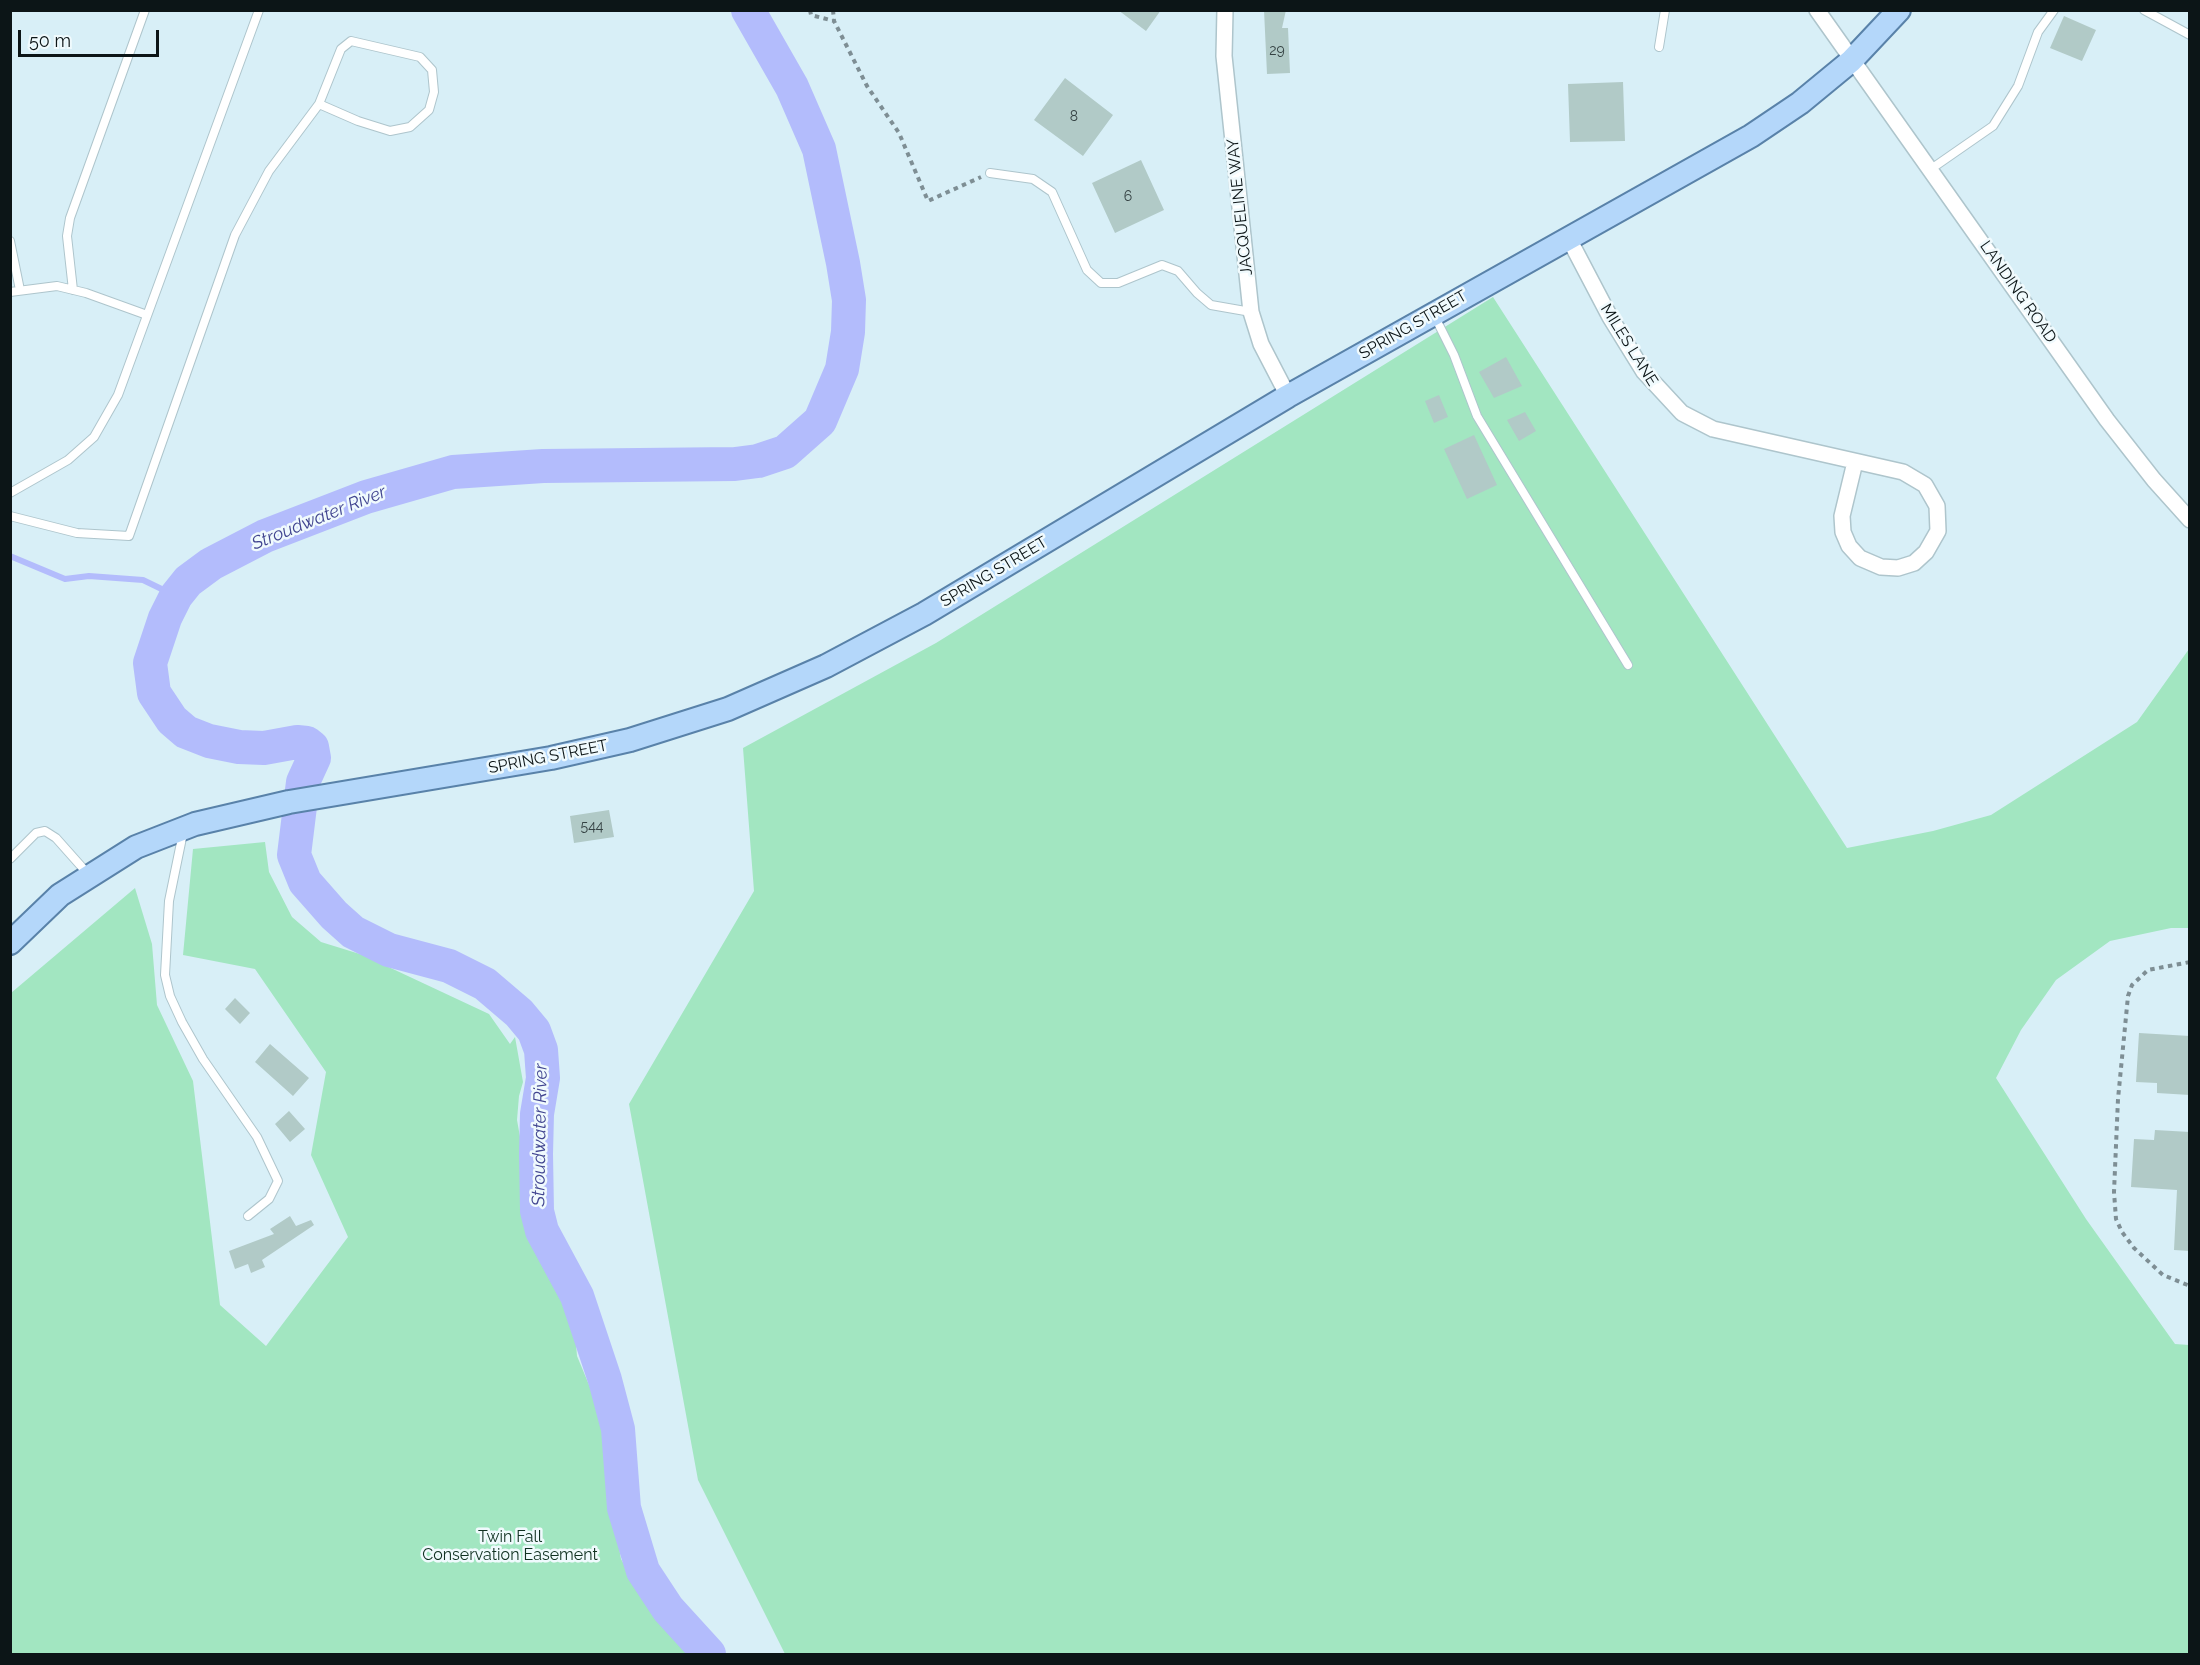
<!DOCTYPE html>
<style>
body{margin:0}
#map{position:relative;width:2200px;height:1665px;overflow:hidden;background:#d8eff7;font-family:Raleway,sans-serif}
canvas{display:block}
.frame{position:absolute;inset:0;border:12px solid #0c1517;pointer-events:none}
.scale{position:absolute;left:18px;top:30px;width:141px;height:27px;box-sizing:border-box;border:3px solid #0c1517;border-top:0;padding-left:8px;font-size:18px;line-height:21px;white-space:nowrap;color:#0c1517;-webkit-text-stroke:4px #f0fafd;paint-order:stroke}
</style>
<div id="map">
<canvas width="2200" height="1665"></canvas>
<div class="frame"></div>
<div class="scale">50 m</div>
</div>
<script>
const c = document.querySelector('canvas').getContext('2d');
c.lineJoin = 'round';
function fillPath(path, color) { c.fillStyle = color; c.fill(path, 'evenodd'); }
const poly = rows => new Path2D(rows.map(r => 'M' + r).join(''));
function trace(path, color, width, dash) { c.strokeStyle = color; c.lineWidth = width; c.lineCap = dash ? 'butt' : 'round'; c.setLineDash(dash || []); c.stroke(path); }
function write(font, color, halo, rows, align = 'center') {
  c.font = font + ' Raleway,sans-serif'; c.lineWidth = 5; c.setLineDash([]); c.textBaseline = 'middle'; c.strokeStyle = halo; c.fillStyle = color; for (const [text, x, y, turn = 0] of rows) {
    c.save(); c.translate(x, y); c.rotate((+turn || 0) * Math.PI / 180); c.textAlign = isNaN(turn) ? turn : align; if (halo) c.strokeText(text, 0, 0); c.fillText(text, 0, 0); c.restore();
  }
}
fillPath(poly([
 [1493,297,1847,848,1933,831,1991,815,2137,722,2189,649,2189,928,2171,928,2110,941,2056,980,2021,1030,1996,1078,2086,1219,2175,1344,2189,1345,2189,1654,785,1654,698,1480,629,1104,754,891,743,748,936,643],
 [265,842,269,872,292,917,321,942,363,955,489,1014,510,1044,515,1037,523,1082,519,1096,517,1120,525,1165,525,1221,541,1250,565,1268,570,1290,578,1292,581,1296,580,1316,575,1332,577,1356,597,1404,609,1451,609,1487,621,1559,635,1584,663,1614,693,1640,702,1654,11,1654,11,993,135,888,152,944,157,1005,193,1081,220,1305,266,1346,348,1237,311,1155,326,1072,255,969,183,955,193,849]
]), '#a2e6c1');
trace(poly([
 [10,556,65,579,89,576,143,580,176,596]
]), '#b3bcfc', 6);
trace(poly([
 [709,1654,668,1609,643,1571,624,1508,618,1429,605,1380,577,1296,542,1231,537,1211,536,1154,537,1114,543,1078,541,1050,534,1031,519,1013,485,984,449,966,389,950,353,932,334,915,305,882,294,855,303,782,314,758,312,747,307,743,297,742,264,748,239,747,209,741,186,732,172,720,154,693,150,663,165,618,176,596,188,581,211,564,265,536,366,497,453,472,543,466,735,464,758,461,785,452,820,421,842,369,848,332,849,300,843,263,819,149,792,87,748,10]
]), '#b3bcfc', 34);
fillPath(poly([
 [1118,10,1161,10,1146,31],
 [1264,10,1286,10,1282,28,1288,28,1290,73,1267,74],
 [2064,16,2096,30,2082,61,2050,48],
 [1065,78,1113,115,1083,156,1034,120],
 [1623,82,1625,141,1570,142,1568,84],
 [1141,160,1164,210,1115,233,1092,183],
 [1506,357,1522,386,1494,398,1479,372],
 [1439,395,1448,417,1434,423,1425,401],
 [1525,412,1536,431,1519,441,1507,420],
 [1474,435,1497,485,1467,499,1444,449],
 [609,810,614,837,574,843,570,816],
 [235,998,250,1013,240,1024,225,1009],
 [2139,1033,2190,1036,2190,1095,2157,1093,2157,1083,2136,1082],
 [270,1044,309,1078,293,1096,255,1062],
 [289,1111,305,1129,290,1142,275,1124],
 [2155,1130,2190,1132,2190,1251,2174,1250,2177,1190,2131,1187,2134,1139,2154,1140],
 [290,1216,296,1226,311,1220,314,1225,262,1260,265,1267,251,1273,248,1264,235,1269,229,1251,274,1234,270,1229]
]), '#b1cac7');
const lane = poly([
 [2144,10,2190,35],
 [1659,47,1665,10],
 [1931,169,1993,126,2018,86,2038,32,2054,10],
 [990,173,1033,179,1052,192,1087,270,1101,283,1118,283,1162,265,1178,271,1197,293,1211,305,1251,312],
 [10,241,20,290],
 [73,290,67,236,70,218,145,10],
 [10,292,57,286,86,293,147,315],
 [1435,317,1454,355,1477,416,1628,665],
 [10,493,68,460,94,437,118,395,259,10],
 [10,516,77,533,129,536,235,235,269,171,319,104,358,121,390,131,410,127,429,110,434,92,432,70,420,57,351,41,341,49,319,104],
 [183,833,169,901,165,975,170,996,182,1022,203,1059,257,1137,278,1181,269,1199,248,1216],
 [10,859,36,833,45,831,56,838,88,874]
]);
const street = poly([
 [1225,10,1224,56,1251,312,1261,344,1288,396],
 [1817,10,2107,420,2154,480,2190,520],
 [1568,237,1610,317,1644,372,1682,413,1713,429,1903,472,1925,485,1937,506,1938,531,1926,552,1914,563,1898,568,1881,567,1860,558,1849,546,1843,532,1842,516,1855,462]
]);
const primary = poly([
 [10,943,60,895,136,847,195,824,289,802,551,758,630,740,728,709,826,666,924,614,1288,396,1751,136,1800,103,1851,61,1899,10]
]);
trace(lane, '#aec5cc', 10);
trace(street, '#aec5cc', 18);
trace(primary, '#5982a9', 26);
trace(poly([
 [810,10,811,15,834,21],
 [833,10,834,21,867,86,899,133,928,201,981,177],
 [2190,962,2148,970,2132,985,2128,996,2118,1099,2114,1192,2116,1219,2122,1232,2134,1248,2163,1275,2190,1286]
]), '#7e8e94', 4, [4.5, 4.5]);
trace(lane, '#fff', 8);
trace(street, '#fff', 15);
trace(primary, '#b4d7fa', 22);
write('14px', '#354243', null, [
 ["29",1277,51],
 ["8",1074,117],
 ["6",1128,197],
 ["544",592,827]
]);
write('16px', '#0c1517', '#f0fafd', [
 ["JACQUELINE WAY",1240,207,-96],
 ["LANDING ROAD",2018,292,55],
 ["SPRING STREET",1413,325,-30],
 ["MILES LANE",1629,345,58],
 ["SPRING STREET",994,572,-31],
 ["SPRING STREET",548,757,-11]
]);
write('16px', '#103121', '#f0fafd', [
 ["Twin Fall",510,1537],
 ["Conservation Easement",510,1555]
]);
write('italic 18px', '#414590', '#f0fafd', [
 ["Stroudwater River",319,518,-22],
 ["Stroudwater River",540,1135,-89]
]);
</script>
